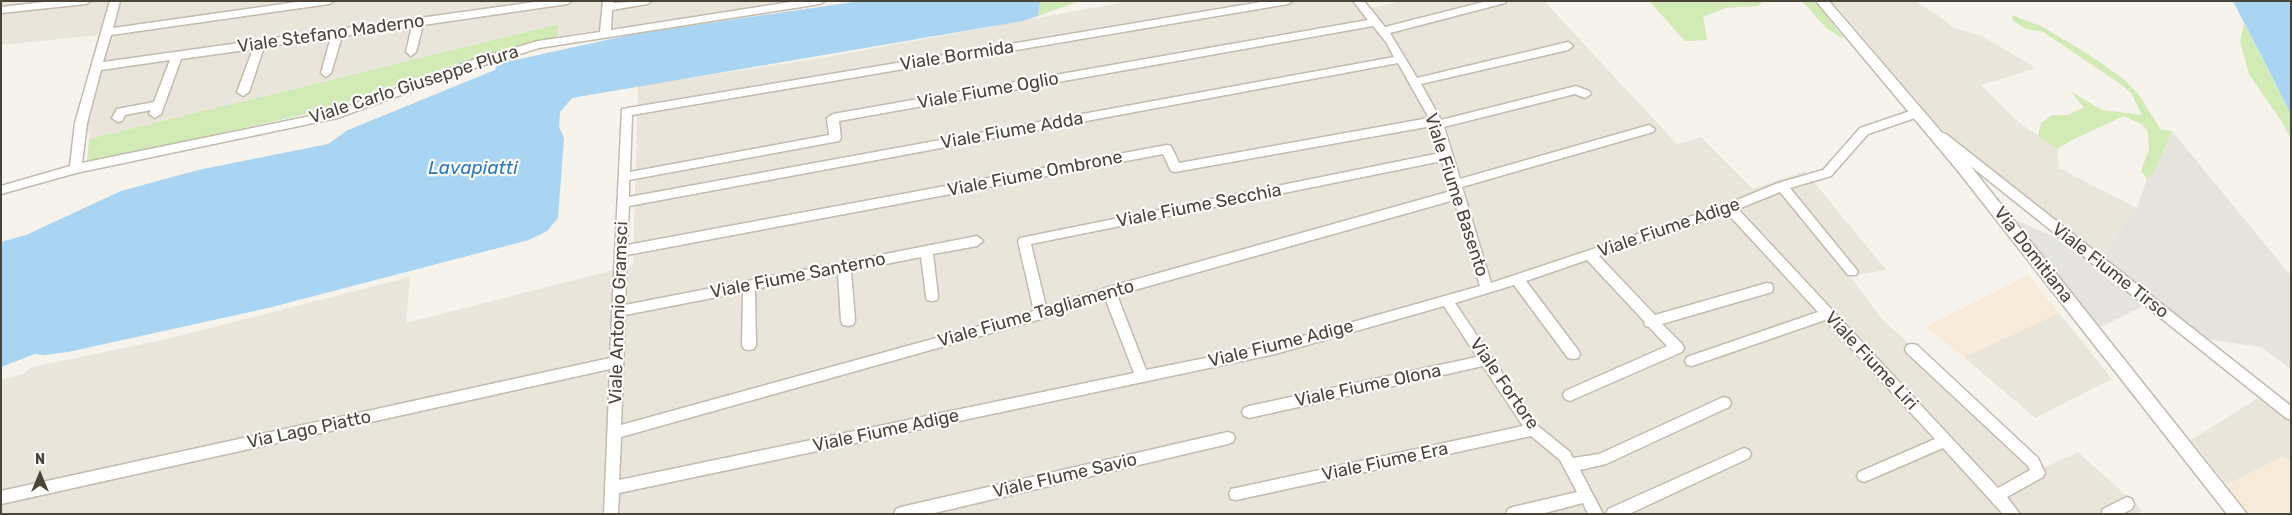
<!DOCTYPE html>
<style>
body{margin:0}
#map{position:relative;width:2292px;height:515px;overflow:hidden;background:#f6f3ec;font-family:Rubik,sans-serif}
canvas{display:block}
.frame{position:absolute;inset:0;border:2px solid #4b4439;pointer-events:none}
.north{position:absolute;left:15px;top:450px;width:50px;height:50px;-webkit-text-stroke:4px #fff;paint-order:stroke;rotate:0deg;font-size:14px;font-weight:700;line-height:20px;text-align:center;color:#4b4439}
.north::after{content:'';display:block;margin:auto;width:18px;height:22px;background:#4b4439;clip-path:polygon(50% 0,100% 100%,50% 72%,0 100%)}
</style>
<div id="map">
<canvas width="2292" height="515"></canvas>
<div class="frame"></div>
<div class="north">N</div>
</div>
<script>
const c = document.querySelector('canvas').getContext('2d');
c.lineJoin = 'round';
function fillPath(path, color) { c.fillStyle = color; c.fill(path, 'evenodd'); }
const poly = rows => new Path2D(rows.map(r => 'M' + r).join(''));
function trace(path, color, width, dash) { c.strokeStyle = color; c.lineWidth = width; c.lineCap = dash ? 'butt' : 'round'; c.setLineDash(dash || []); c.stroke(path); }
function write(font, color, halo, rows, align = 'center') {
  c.font = font + ' Rubik,sans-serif'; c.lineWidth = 4.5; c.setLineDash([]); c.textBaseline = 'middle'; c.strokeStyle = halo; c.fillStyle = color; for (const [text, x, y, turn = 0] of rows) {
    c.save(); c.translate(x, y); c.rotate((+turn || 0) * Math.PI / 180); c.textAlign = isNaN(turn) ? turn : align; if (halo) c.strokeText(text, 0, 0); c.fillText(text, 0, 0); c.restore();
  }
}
fillPath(poly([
 [1,1,797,1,558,36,557,24,89,139,90,132,81,134,109,34,1,45],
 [1130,1,1351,1,1359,11,1402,1,1544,1,1677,144,1701,137,1753,189,1805,171,1886,270,1850,276,1881,318,2044,468,2078,452,2139,507,2142,514,1,514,1,380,21,375,32,367,167,339,410,277,406,323,633,265,638,86,821,58],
 [1832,1,1915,1,1942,18,1953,28,1980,35,2036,68,1981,85,2017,121,2057,149,2059,168,2137,208,2101,257,1939,127],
 [2059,313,2112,379,2035,418,1964,357],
 [2258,398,2275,411,2291,401,2291,462,2283,456,2227,485,2191,440]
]), '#eae5da');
fillPath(poly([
 [2028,275,2059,313,1964,357,1926,327],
 [2283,456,2291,462,2291,514,2249,514,2227,485]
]), '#f7ead8');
fillPath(poly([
 [2172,131,2291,276,2291,369,2261,347,2206,339,2101,257,2137,208,2147,179,2155,171]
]), '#e6e2dd');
fillPath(poly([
 [1040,1,1080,1,1038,16],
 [1649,1,1763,1,1758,6,1726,8,1703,17,1707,40,1685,41],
 [1802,1,1815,1,1844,39,1827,29],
 [2012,15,2043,27,2088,54,2125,80,2139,95,2161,130,2172,131,2155,171,2147,179,2141,171,2149,149,2148,133,2143,125,2124,116,2072,140,2057,149,2038,136,2041,123,2052,115,2068,115,2084,107,2070,91,2102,110,2142,115,2131,93,2119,83,2043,32,2026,29,2013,21],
 [2244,23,2291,115,2291,139,2282,122,2249,74,2240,42],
 [558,24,558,36,471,59,324,110,87,163,89,139]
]), '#d2eab5');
fillPath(poly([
 [2008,217,2063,240,2145,305,2097,329]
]), '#e5e3e0');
fillPath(poly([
 [860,1,1040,1,1038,16,1023,21,572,98,560,112,559,127,564,138,558,218,547,231,529,240,268,308,68,352,44,355,35,354,1,367,1,242,26,235,121,191,198,170,328,144,348,130,495,70,497,64,634,34],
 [2233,1,2291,1,2291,115,2268,69]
]), '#a9d4f2');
const minor = poly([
 [53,1,91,1,86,4,1,13,1,7,53,1],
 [110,1,120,1,113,28,304,1,334,1,329,4,111,35,103,62,542,1,572,1,567,4,423,25,416,52,411,56,406,52,412,26,342,36,331,73,326,77,321,73,331,37,264,47,249,92,243,96,237,92,253,49,181,59,161,114,155,118,149,114,151,110,125,115,122,121,118,122,112,118,117,109,154,102,170,60,101,70,87,123,82,163,335,111,473,60,538,41,600,32,603,1,613,1,613,3,652,1,647,4,612,10,611,30,797,1,825,1,820,4,539,48,481,66,337,118,76,173,1,194,1,186,70,166,75,123,110,1],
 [1267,1,1293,1,1288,4,632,115,630,172,829,135,827,118,833,114,1368,20,1353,1,1364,1,1385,27,1487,1,1506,1,1505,3,1390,33,1417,78,1568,42,1573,46,1568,50,1421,84,1441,120,1576,86,1589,91,1591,94,1585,98,1575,94,1444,127,1460,179,1649,125,1655,129,1653,132,1462,187,1491,283,1725,205,1778,183,1823,170,1860,128,1913,110,1921,110,1923,113,1921,116,1868,134,1831,176,1790,188,1856,269,1858,272,1856,275,1848,275,1780,192,1738,209,1998,488,2030,470,2028,466,1907,353,1905,349,1907,345,1912,344,1917,345,2038,458,2045,473,2043,477,2007,497,2020,514,2003,514,1943,448,1869,480,1864,482,1859,480,1857,476,1859,472,1935,439,1825,320,1692,366,1687,365,1685,361,1687,357,1818,312,1727,213,1599,256,1655,315,1767,283,1772,284,1773,288,1772,292,1662,324,1682,344,1684,348,1682,352,1570,401,1565,399,1563,395,1565,391,1667,346,1649,327,1645,326,1644,321,1587,260,1526,281,1578,350,1580,354,1578,358,1573,359,1568,358,1514,285,1455,303,1538,426,1570,452,1573,458,1599,454,1719,399,1724,397,1729,399,1731,403,1729,407,1606,464,1580,470,1603,514,1588,514,1583,503,1541,514,1506,514,1508,509,1513,507,1577,492,1560,460,1531,436,1236,500,1231,499,1229,494,1231,489,1236,488,1523,426,1483,366,1249,418,1244,416,1242,412,1244,408,1249,406,1477,357,1444,306,1275,354,619,493,618,514,604,514,610,369,1,504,1,491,610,358,622,109,1267,1],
 [1373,26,1386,42,1394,57,629,197,629,180,839,141,841,138,839,121,1373,26],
 [1398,63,1429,118,1179,163,1171,146,1167,145,627,245,629,206,1398,63],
 [1432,126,1440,153,1020,238,1018,241,1034,311,621,425,625,315,743,292,742,345,744,349,749,350,754,349,756,345,755,289,838,273,841,321,843,325,848,326,853,325,855,321,851,271,921,257,926,296,927,300,932,301,937,300,938,296,933,254,977,246,983,241,977,236,625,305,627,255,1163,154,1171,171,1175,172,1432,126],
 [1442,161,1451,191,1109,287,1046,307,1031,244,1442,161],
 [1454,200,1480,286,1275,344,1146,370,1117,295,1454,200],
 [1105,298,1134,373,619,480,621,437,1041,319,1105,298],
 [1942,133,1946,134,2291,406,2291,420,2286,418,1938,140,1936,137,1942,133],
 [1228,432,1233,434,1235,438,1233,442,1228,444,930,514,894,514,896,509,901,507,1228,432],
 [1744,448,1749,450,1751,454,1749,458,1629,514,1606,514,1608,509,1744,448],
 [2127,497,2132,499,2134,504,2132,509,2122,514,2101,514,2103,509,2127,497]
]);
const tertiary = poly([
 [1816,1,1829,1,1968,163,2247,514,2227,514,1958,171,1816,1]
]);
trace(minor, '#c2bbae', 3);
trace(tertiary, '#c2bbae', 3);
fillPath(minor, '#fff');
fillPath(tertiary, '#fff');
write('18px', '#4b4439', '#fff', [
 ["Viale Stefano Maderno",331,34,-8],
 ["Viale Bormida",957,56,-9],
 ["Viale Carlo Giuseppe Plura",414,85,-18],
 ["Viale Fiume Oglio",988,91,-10],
 ["Viale Fiume Adda",1012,131,-10],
 ["Viale Fiume Ombrone",1035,174,-11],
 ["Viale Fiume Basento",1456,195,72],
 ["Viale Fiume Secchia",1199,206,-11],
 ["Viale Fiume Adige",1669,228,-19],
 ["Via Domitiana",2033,255,52],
 ["Viale Fiume Tirso",2110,271,38],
 ["Viale Fiume Santerno",798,276,-11],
 ["Viale Antonio Gramsci",619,313,-88],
 ["Viale Fiume Tagliamento",1036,314,-16],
 ["Viale Fiume Adige",1281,344,-14],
 ["Viale Fiume Liri",1871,361,47],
 ["Viale Fortore",1504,384,55],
 ["Viale Fiume Olona",1368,386,-12],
 ["Via Lago Piatto",309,430,-12],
 ["Viale Fiume Adige",886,431,-12],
 ["Viale Fiume Era",1385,462,-12],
 ["Viale FIume Savio",1065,476,-13]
]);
write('italic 19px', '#2e7ab2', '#fff', [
 ["Lavapiatti",473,169]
]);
</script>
